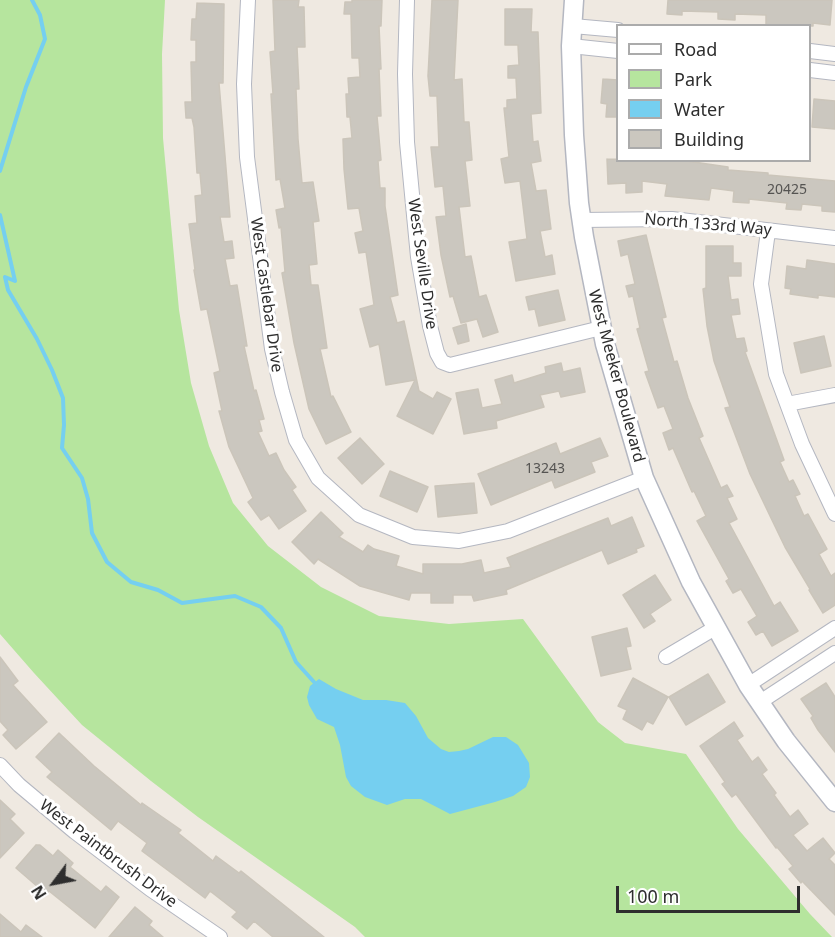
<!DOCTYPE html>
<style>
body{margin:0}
#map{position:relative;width:835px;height:937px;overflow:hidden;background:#efe9e1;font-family:"Noto Sans",sans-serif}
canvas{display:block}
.legend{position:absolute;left:616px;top:24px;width:195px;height:138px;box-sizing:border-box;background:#fff;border:2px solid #ababab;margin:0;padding:8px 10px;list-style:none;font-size:18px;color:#2e2e2e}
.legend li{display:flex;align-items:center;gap:12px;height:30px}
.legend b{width:30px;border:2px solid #ababab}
.north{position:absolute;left:24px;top:853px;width:60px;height:60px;-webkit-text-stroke:4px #fff;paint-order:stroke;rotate:238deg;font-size:16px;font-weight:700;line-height:24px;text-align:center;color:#2e2e2e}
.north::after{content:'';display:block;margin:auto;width:21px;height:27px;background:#2e2e2e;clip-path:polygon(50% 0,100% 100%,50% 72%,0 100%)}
.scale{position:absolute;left:616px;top:886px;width:184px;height:27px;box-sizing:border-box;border:3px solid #2e2e2e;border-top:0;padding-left:8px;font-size:18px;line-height:21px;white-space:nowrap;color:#2e2e2e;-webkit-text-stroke:4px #fff;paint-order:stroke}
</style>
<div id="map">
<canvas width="835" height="937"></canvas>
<ul class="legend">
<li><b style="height:8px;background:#fff"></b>Road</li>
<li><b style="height:16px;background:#b6e59e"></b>Park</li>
<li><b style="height:16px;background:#75cff0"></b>Water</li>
<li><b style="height:16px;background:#cbc7bf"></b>Building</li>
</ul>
<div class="north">N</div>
<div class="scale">100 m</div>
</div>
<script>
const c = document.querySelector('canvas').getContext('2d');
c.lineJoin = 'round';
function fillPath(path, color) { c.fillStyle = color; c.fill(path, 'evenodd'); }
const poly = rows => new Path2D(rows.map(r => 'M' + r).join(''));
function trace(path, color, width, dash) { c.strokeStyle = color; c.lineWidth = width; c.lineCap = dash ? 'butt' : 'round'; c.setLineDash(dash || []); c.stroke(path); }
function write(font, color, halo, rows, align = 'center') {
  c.font = font + ' "Noto Sans",sans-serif'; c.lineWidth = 6; c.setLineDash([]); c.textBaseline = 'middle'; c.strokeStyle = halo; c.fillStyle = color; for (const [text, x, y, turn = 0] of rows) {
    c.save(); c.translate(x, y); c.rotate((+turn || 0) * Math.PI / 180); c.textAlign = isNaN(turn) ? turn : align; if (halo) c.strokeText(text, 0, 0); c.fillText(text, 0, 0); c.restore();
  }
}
fillPath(poly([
 [0,0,165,0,162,54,163,138,179,310,191,383,209,446,233,503,268,546,321,587,379,616,449,624,523,619,598,722,625,743,686,754,738,829,810,914,832,937,365,937,355,927,198,817,151,781,82,725,34,673,0,634]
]), '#b6e59e');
fillPath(poly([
 [319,679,336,689,363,700,386,700,405,703,416,716,428,738,441,749,449,752,459,751,468,749,493,737,506,737,518,745,529,763,530,777,526,787,513,796,495,802,450,814,421,799,405,799,387,805,365,797,351,786,346,777,340,745,334,727,317,719,309,705,307,697,310,686]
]), '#75cff0');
trace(poly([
 [0,171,26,87,45,39,40,15,32,0],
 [0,215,15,281,5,277,8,290,37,339,52,370,63,398,64,425,62,448,82,478,88,499,92,533,107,562,131,582,158,590,182,603,235,596,261,607,281,628,296,662,314,682]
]), '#75cff0', 4);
const building = poly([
 [273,0,299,0,298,7,304,7,305,47,297,47,299,89,296,89,298,139,302,183,313,182,319,221,313,222,317,264,309,265,311,285,318,285,327,348,320,349,331,397,333,396,351,432,326,444,309,409,294,343,282,273,285,272,281,227,279,228,276,210,285,208,280,179,276,180,271,94,273,94,270,52,275,51,273,0],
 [352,0,382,0,381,26,379,26,381,69,379,69,381,116,377,116,381,160,378,161,380,188,385,188,385,206,398,295,390,297,397,323,404,321,419,391,433,399,437,392,451,399,433,434,397,416,415,380,386,385,379,344,370,347,360,309,374,305,366,252,359,253,355,233,363,231,359,208,348,209,344,169,343,139,352,138,350,117,347,117,346,94,349,94,348,78,360,77,359,58,352,58,351,14,344,14,345,2,352,2,352,0],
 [432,0,458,0,454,80,462,79,464,122,469,122,472,160,465,161,470,206,459,207,465,257,471,256,479,297,486,295,498,332,483,337,477,319,461,323,453,296,450,297,441,255,436,217,446,216,443,186,435,187,431,147,439,147,437,96,430,96,428,76,432,0],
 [668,0,832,0,830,25,813,23,813,26,766,25,766,15,735,14,735,20,718,19,718,12,682,11,682,15,667,14,668,0],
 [197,3,224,4,223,83,219,83,230,217,220,217,224,242,232,241,234,258,225,259,230,286,237,285,247,346,244,346,254,391,256,390,264,419,259,420,262,431,258,432,269,456,276,453,284,470,296,487,292,490,306,511,279,529,269,515,261,520,248,502,253,498,229,447,219,411,222,411,214,373,220,371,207,309,201,310,194,270,195,270,189,224,197,223,195,196,202,195,200,173,197,173,194,127,192,118,186,118,185,102,192,102,191,62,196,62,196,40,191,40,192,19,196,19,197,3],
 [505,9,532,9,531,32,538,32,541,113,531,114,533,142,538,141,541,161,531,163,536,191,546,190,551,229,540,231,545,257,552,255,555,274,516,281,509,242,527,239,520,181,505,183,501,159,509,157,504,108,507,108,507,100,517,99,516,78,508,78,508,66,519,65,518,45,505,45,505,9],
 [603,79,618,80,618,117,606,117,607,104,601,103,603,79],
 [814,99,835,101,835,129,812,127,814,99],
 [607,159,680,160,728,167,728,170,768,173,768,175,835,181,835,212,822,211,822,206,802,204,801,210,786,209,787,203,749,199,749,203,733,202,734,191,711,188,709,200,665,196,667,184,642,181,642,192,626,193,626,183,608,184,607,159],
 [646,235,666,317,662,318,674,362,677,361,688,398,703,436,699,438,721,488,727,485,733,496,727,498,737,519,729,523,774,606,780,602,798,631,772,646,763,631,756,635,748,622,757,616,741,589,733,593,726,581,729,579,697,521,706,516,694,491,692,492,673,448,669,450,663,433,673,429,664,406,658,408,645,372,649,371,637,329,640,328,633,296,629,297,626,286,635,284,628,254,621,256,618,241,646,235],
 [706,246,733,246,733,263,741,263,741,276,728,276,731,300,738,299,740,314,731,315,736,339,744,338,747,351,745,352,784,460,780,462,789,482,793,480,800,494,795,496,804,516,808,514,827,549,819,554,831,576,835,573,835,605,823,613,809,590,810,589,785,547,771,518,750,474,725,408,730,407,714,361,707,326,703,289,706,288,706,246],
 [807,260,835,264,835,297,818,295,818,298,790,294,791,289,785,288,787,266,806,269,807,260],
 [558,290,565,320,539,326,535,309,529,310,526,297,558,290],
 [466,324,469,341,458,344,453,328,466,324],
 [824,336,831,366,801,373,794,343,824,336],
 [561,363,563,372,580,368,585,392,561,397,559,391,540,395,544,407,496,421,497,428,464,434,456,393,478,389,482,408,502,404,495,380,512,375,514,383,546,373,545,367,561,363],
 [360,438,384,464,362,484,338,458,360,438],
 [600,438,608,456,591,462,595,472,555,488,552,480,491,505,478,474,556,443,560,454,600,438],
 [390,471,428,487,417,512,380,496,390,471],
 [474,483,477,513,438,517,435,486,474,483],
 [321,512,343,533,339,537,363,552,368,545,374,549,399,556,396,566,423,574,423,564,462,564,481,560,484,573,511,567,507,558,608,518,611,526,632,517,644,546,636,549,637,552,608,564,602,550,506,590,507,594,474,601,472,595,453,595,453,603,431,603,431,593,411,593,409,600,360,586,318,559,314,564,292,542,321,512],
 [655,575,671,600,650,614,655,621,644,628,623,595,655,575],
 [627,628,631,646,626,647,631,669,601,676,592,637,627,628],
 [0,657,18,681,13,685,47,722,16,749,3,735,8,730,0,721,0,657],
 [708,674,725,702,686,725,669,697,708,674],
 [633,678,668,697,653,724,647,721,642,730,623,719,627,710,618,706,633,678],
 [826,683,835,697,835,752,818,730,811,718,813,716,801,699,826,683],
 [734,722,743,736,737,740,752,762,758,757,767,770,762,774,776,793,774,795,790,817,798,810,808,824,793,835,807,851,823,838,835,853,829,859,835,865,835,915,802,881,801,883,789,869,793,866,777,847,776,848,736,794,732,797,722,784,725,782,700,746,734,722],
 [59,733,94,766,141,805,142,803,181,830,178,833,213,861,216,856,239,873,241,871,324,937,273,937,254,921,247,929,232,917,237,912,210,891,205,898,142,851,147,843,118,821,111,830,47,777,52,772,36,757,59,733],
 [0,800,15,814,10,819,24,833,0,858,0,800],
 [36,845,40,845,53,856,58,850,73,863,70,867,101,892,106,886,119,897,95,928,49,891,46,894,16,868,36,845],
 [135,907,152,921,149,925,163,937,109,937,135,907],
 [0,914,21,932,26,925,42,937,0,937,0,914]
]);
fillPath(building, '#cbc7bf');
trace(building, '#cbc5ba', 1.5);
const minor = poly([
 [248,0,244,84,247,157,272,349,282,392,296,440,318,478,359,515,413,537,459,541,508,531,644,478],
 [407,0,405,74,407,142,418,257,430,326,437,353,442,362,450,365,601,328],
 [573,26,618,30],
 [571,46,618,51],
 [810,51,835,54],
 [810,70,835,73],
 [581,220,672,219,835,238],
 [768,231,761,284,776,374,802,444,835,514],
 [787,404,835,395],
 [666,657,715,628],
 [748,685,835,628],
 [760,702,835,653],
 [0,765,19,785,75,832,150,889,220,937]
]);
const tertiary = poly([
 [574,0,571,46,574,135,579,203,584,237,605,344,644,478,691,582,748,685,786,741,835,802]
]);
trace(minor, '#b4b7c1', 16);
trace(tertiary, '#b4b7c1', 21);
trace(minor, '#fff', 14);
trace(tertiary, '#fff', 18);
write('14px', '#555452', null, [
 ["20425",787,190],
 ["13243",545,469]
]);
write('16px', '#2e2e2e', '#fff', [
 ["North 133rd Way",708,225,5],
 ["West Seville Drive",422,264,82],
 ["West Castlebar Drive",266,295,82],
 ["West Meeker Boulevard",616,376,75],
 ["West Paintbrush Drive",108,854,37]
]);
</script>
